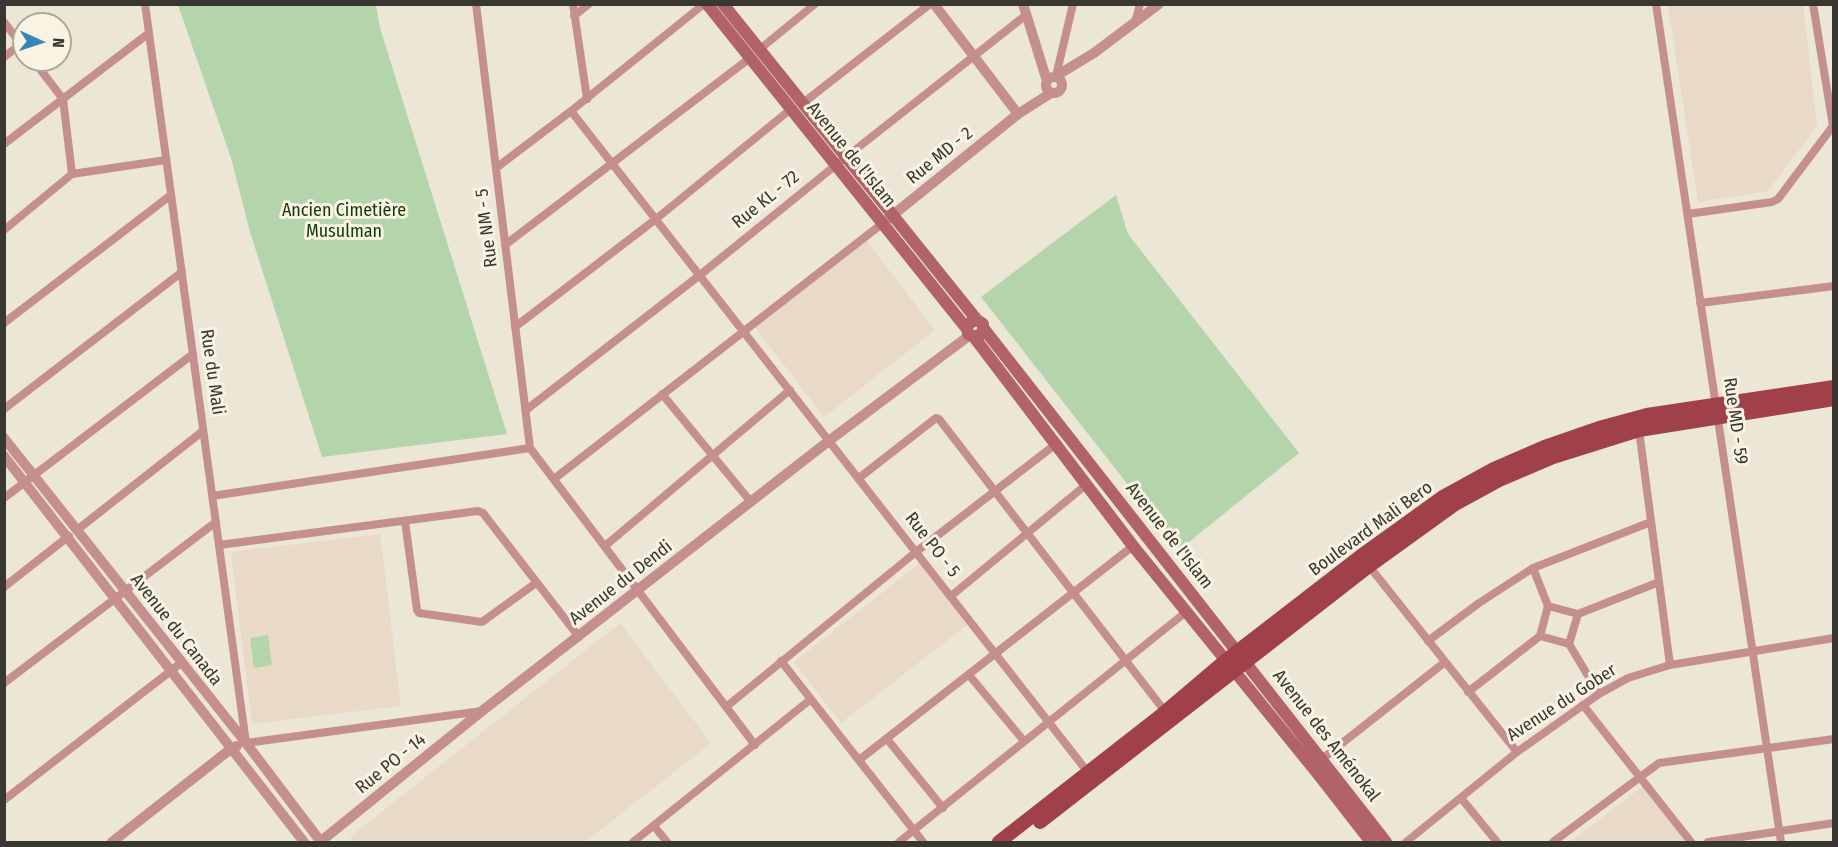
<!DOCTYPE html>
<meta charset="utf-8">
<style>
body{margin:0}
#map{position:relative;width:1838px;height:847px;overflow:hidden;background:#ebe6d6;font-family:"Fira Sans Condensed",sans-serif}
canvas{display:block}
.frame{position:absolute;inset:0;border:6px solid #393731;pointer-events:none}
.north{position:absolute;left:12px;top:12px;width:60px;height:60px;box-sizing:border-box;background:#f8f3e3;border:2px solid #aca89c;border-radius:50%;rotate:93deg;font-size:16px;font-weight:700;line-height:24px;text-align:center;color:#393731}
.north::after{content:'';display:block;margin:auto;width:21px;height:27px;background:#3886b9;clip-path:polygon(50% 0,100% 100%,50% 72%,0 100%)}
</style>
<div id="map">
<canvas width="1838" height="847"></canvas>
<div class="frame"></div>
<div class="north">N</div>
</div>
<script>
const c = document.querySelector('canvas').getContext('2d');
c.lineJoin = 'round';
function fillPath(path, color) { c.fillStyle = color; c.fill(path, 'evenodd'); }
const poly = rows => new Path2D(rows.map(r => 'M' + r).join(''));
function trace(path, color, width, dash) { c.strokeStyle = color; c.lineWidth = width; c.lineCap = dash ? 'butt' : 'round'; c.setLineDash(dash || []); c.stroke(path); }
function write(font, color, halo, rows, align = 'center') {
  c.font = font + ' "Fira Sans Condensed",sans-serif'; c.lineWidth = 6; c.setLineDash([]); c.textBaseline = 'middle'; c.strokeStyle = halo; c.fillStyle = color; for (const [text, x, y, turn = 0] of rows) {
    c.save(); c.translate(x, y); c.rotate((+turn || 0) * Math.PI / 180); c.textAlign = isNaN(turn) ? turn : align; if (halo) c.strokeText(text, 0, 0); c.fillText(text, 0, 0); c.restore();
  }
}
fillPath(poly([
 [1668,5,1803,5,1817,126,1768,191,1698,202],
 [865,239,935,330,824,417,754,326],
 [380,534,401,706,252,724,231,552],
 [920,563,967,625,841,723,794,662],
 [620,623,711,743,585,842,354,842,350,837],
 [1643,786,1685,842,1570,842]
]), '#e9d9c7');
fillPath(poly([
 [178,5,376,5,380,28,507,434,322,457,250,232,231,158],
 [1116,195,1128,234,1299,453,1179,550,981,297],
 [268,635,272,665,254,668,250,638]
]), '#b4d4ac');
trace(poly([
 [145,4,246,743,482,711],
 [476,4,530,448],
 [573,4,587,99],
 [1656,4,1781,842],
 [574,16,589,4],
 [4,22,24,48],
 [1135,23,1140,4],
 [760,49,815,4],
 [4,57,21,44],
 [33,60,63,99,72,174],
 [1056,76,1073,4],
 [803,103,930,4],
 [571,111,1090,775],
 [4,144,149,33],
 [496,168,571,111,704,4],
 [1688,214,1772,202,1778,199,1833,126,1813,4],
 [4,230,72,174,166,160],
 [505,245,750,58],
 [1700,303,1834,286],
 [4,323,171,195],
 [515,327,656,219,791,109],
 [662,394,751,502],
 [4,409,182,272],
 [526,410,700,275,836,165,1026,15],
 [1639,430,1670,665],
 [530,448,755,745],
 [859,478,936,418,939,419,1167,714],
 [554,479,883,223],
 [212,496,530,448],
 [4,498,193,354],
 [405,521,417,610,419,613,482,622,536,583],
 [77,530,203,431],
 [219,545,478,511,483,513,579,637],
 [605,546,790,390],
 [1369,566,1517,752],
 [1533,568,1548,606,1540,636,1569,644,1599,694],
 [4,587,69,536],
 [951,596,1087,484],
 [1548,606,1578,614,1569,644],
 [1578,614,1659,582],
 [1428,641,1479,603,1533,568,1651,522],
 [781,661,923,842],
 [969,675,1024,741],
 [4,683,216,522],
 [1468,692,1540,636],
 [1583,705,1691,842],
 [726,707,916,552,1056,444],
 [887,739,943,808],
 [1322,759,1445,662],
 [859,760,1133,546],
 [1461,798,1497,842],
 [4,800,181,663],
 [654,826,667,842],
 [633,842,811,699],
 [899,842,1186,612],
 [1406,842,1517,752,1599,694,1628,678,1670,665,1834,638],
 [1553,842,1659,763,1834,739],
 [1708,842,1834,823]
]), '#c58f90', 8);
trace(poly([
 [934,4,1018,114],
 [1023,4,1047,81],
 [1056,76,1094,53,1159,4],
 '1046 85a8 8 0 1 1 16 0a8 8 0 1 1-16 0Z',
 [883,223,1018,114,1051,93],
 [4,438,246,743,321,842],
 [4,456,304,842],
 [112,842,232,748,237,746],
 [320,842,482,711,830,440,970,335]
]), '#c58f90', 10);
trace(poly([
 [707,4,967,329],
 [723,4,977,320,983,324,983,333,974,337,968,334,967,327,971,322,977,320],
 [984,329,1386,842],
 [974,337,1133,546,1318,774,1371,842]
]), '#b16367', 12);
trace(poly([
 [1040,822,1369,566,1455,504,1499,480,1553,457,1639,430,1834,399],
 [999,842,1159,717,1225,661,1361,556,1443,497,1494,469,1547,446,1599,428,1647,415,1834,387]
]), '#a04149', 14);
write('18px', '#393731', '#f8f3e3', [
 ["Avenue de l'Islam",851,155,51],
 ["Rue MD - 2",940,156,-39],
 ["Rue KL - 72",766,200,-39],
 ["Rue NM - 5",487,228,-97],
 ["Rue du Mali",212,372,82],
 ["Rue MD - 59",1735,421,82],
 ["Boulevard Mali Bero",1371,529,-36],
 ["Avenue de l'Islam",1169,536,52],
 ["Rue PO - 5",932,545,52],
 ["Avenue du Dendi",621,583,-38],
 ["Avenue du Canada",176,630,52],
 ["Avenue du Gober",1562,703,-33],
 ["Avenue des Aménokal",1326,736,52],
 ["Rue PO - 14",391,764,-39]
]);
write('18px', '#113c04', '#f8f3e3', [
 ["Ancien Cimetière",344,211],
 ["Musulman",344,232]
]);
</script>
